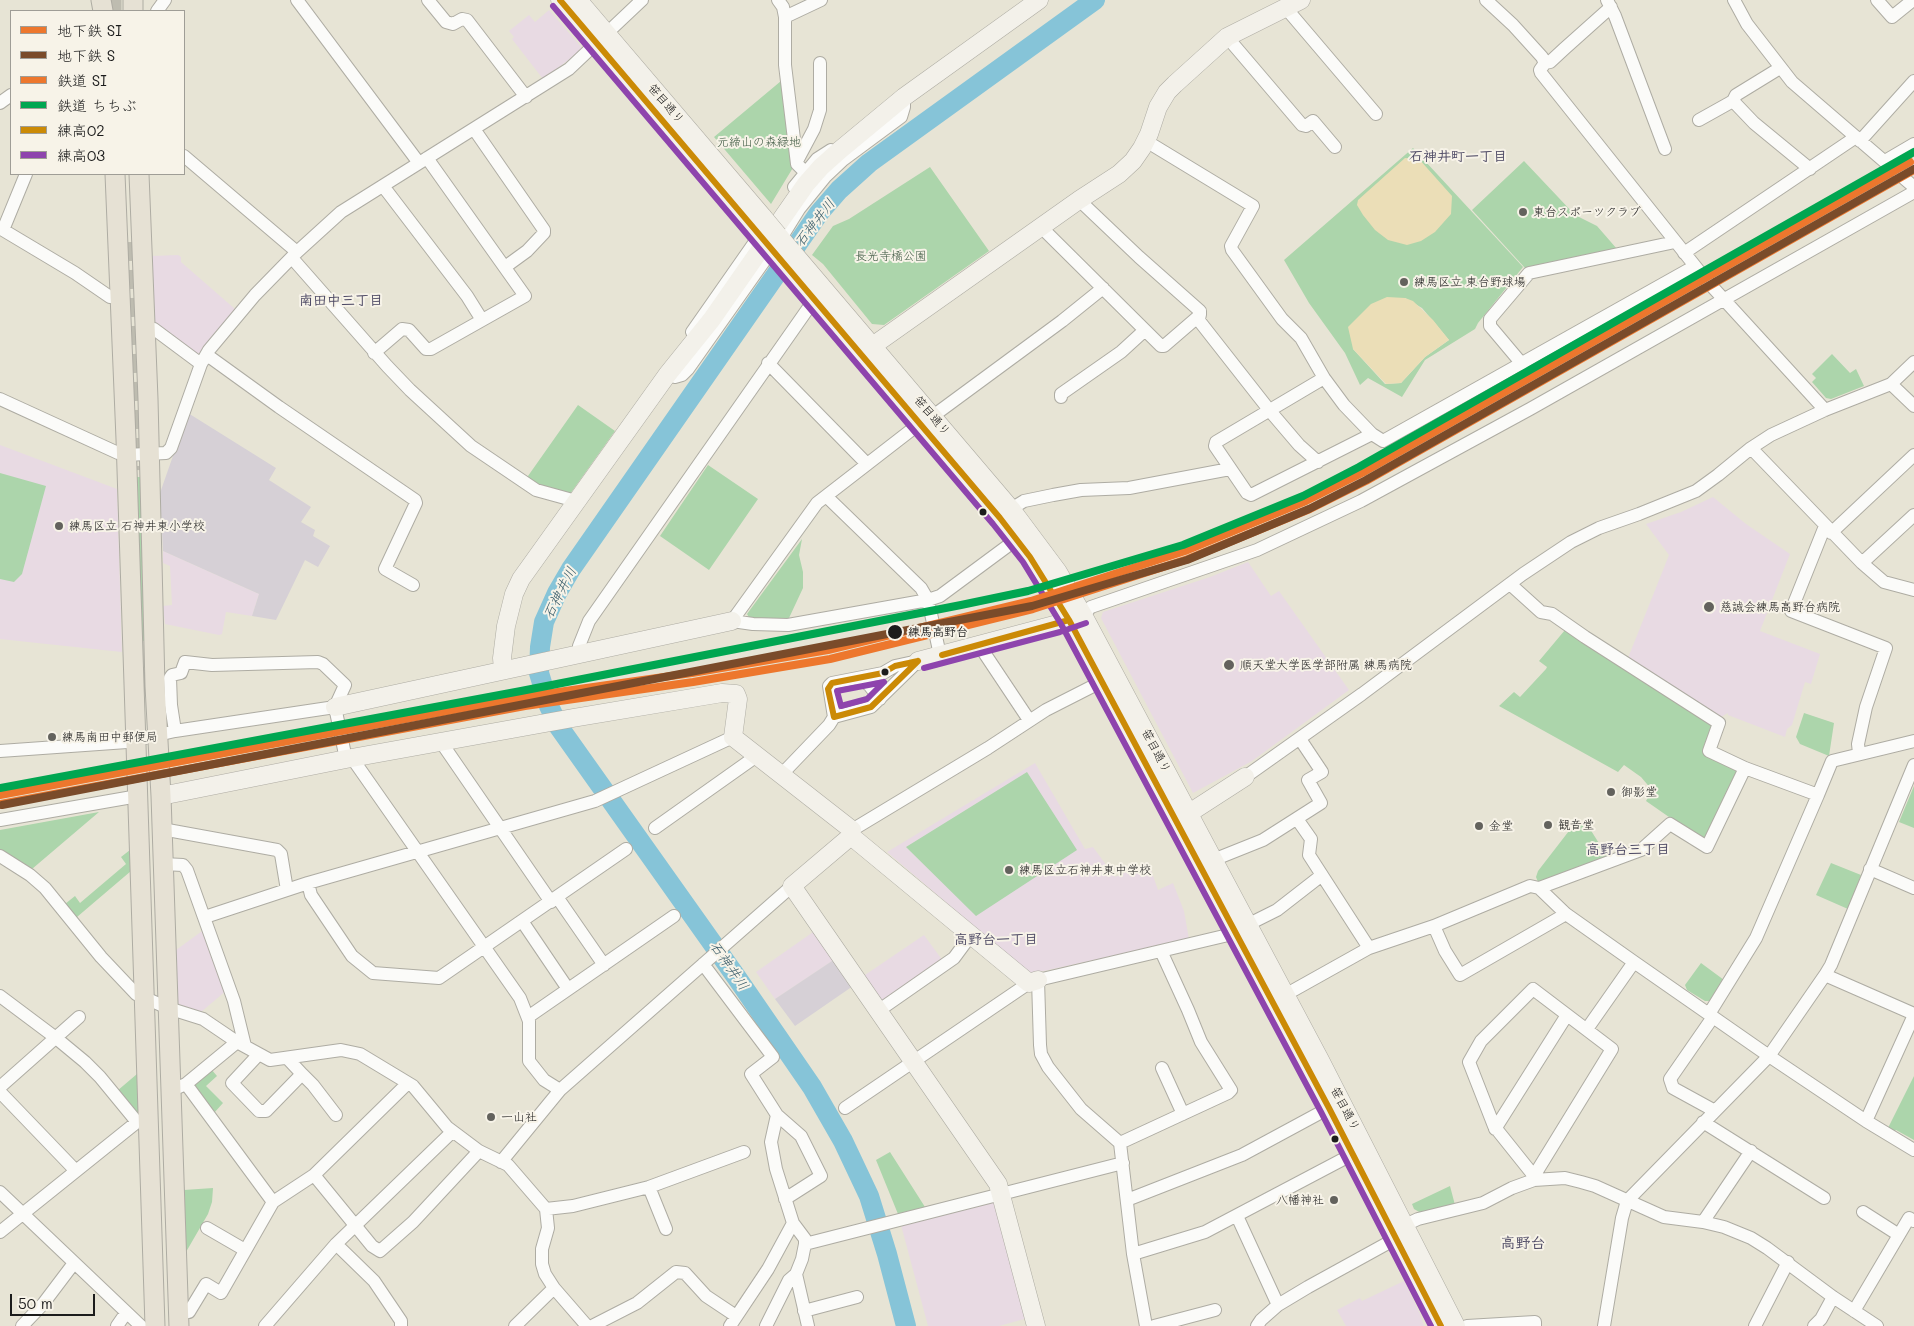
<!DOCTYPE html>
<meta charset="utf-8">
<style>
body{margin:0}
#map{position:relative;width:1914px;height:1326px;overflow:hidden;background:#e7e4d5;font-family:Mali,"Klee One",sans-serif}
canvas{display:block}
.legend{position:absolute;left:10px;top:10px;width:175px;height:165px;box-sizing:border-box;background:#f7f3e8;border:1px solid #9f9d96;margin:0;padding:6px 9px;list-style:none;font-size:15px;color:#1c1c1c}
.legend li{display:flex;align-items:center;gap:10px;height:25px}
.legend b{width:25px;border:1px solid #9f9d96}
.scale{position:absolute;left:10px;top:1294px;width:85px;height:22px;box-sizing:border-box;border:2px solid #1c1c1c;border-top:0;padding-left:6px;font-size:15px;line-height:18px;white-space:nowrap;color:#1c1c1c;-webkit-text-stroke:4px #f7f3e8;paint-order:stroke}
</style>
<div id="map">
<canvas width="1914" height="1326"></canvas>
<ul class="legend">
<li><b style="height:6px;background:#ed772d"></b>地下鉄 SI</li>
<li><b style="height:6px;background:#7a4b2a"></b>地下鉄 S</li>
<li><b style="height:6px;background:#ed772d"></b>鉄道 SI</li>
<li><b style="height:6px;background:#00a651"></b>鉄道 ちちぶ</li>
<li><b style="height:6px;background:#cb8a06"></b>練高02</li>
<li><b style="height:6px;background:#8e44ad"></b>練高03</li>
</ul>
<div class="scale">50 m</div>
</div>
<script>
const c = document.querySelector('canvas').getContext('2d');
c.lineJoin = 'round';
function fillPath(path, color) { c.fillStyle = color; c.fill(path, 'evenodd'); }
const poly = rows => new Path2D(rows.map(r => 'M' + r).join(''));
function trace(path, color, width, dash) { c.strokeStyle = color; c.lineWidth = width; c.lineCap = dash ? 'butt' : 'round'; c.setLineDash(dash || []); c.stroke(path); }
function write(font, color, halo, rows, align = 'center') {
  c.font = font + ' Mali,"Klee One",sans-serif'; c.lineWidth = 4; c.setLineDash([]); c.textBaseline = 'middle'; c.strokeStyle = halo; c.fillStyle = color; for (const [text, x, y, turn = 0] of rows) {
    c.save(); c.translate(x, y); c.rotate((+turn || 0) * Math.PI / 180); c.textAlign = isNaN(turn) ? turn : align; if (halo) c.strokeText(text, 0, 0); c.fillText(text, 0, 0); c.restore();
  }
}
fillPath(poly([
 [549,10,583,49,543,79,512,39,514,37,509,31,529,15,535,22],
 [178,255,181,257,181,262,235,309,201,353,195,354,155,324,152,256],
 [0,445,117,489,122,652,0,639],
 [1713,497,1746,524,1790,554,1760,631,1820,654,1811,684,1805,682,1792,725,1787,729,1785,737,1728,715,1728,713,1719,718,1628,658,1669,555,1646,524,1681,512],
 [163,551,259,594,252,616,226,612,222,634,219,635,165,624,163,606,172,605,170,566,163,563],
 [1248,562,1271,596,1279,591,1349,690,1252,761,1193,793,1101,618,1103,612,1210,577],
 [1035,763,1085,849,1093,847,1115,877,1148,862,1158,890,1173,883,1184,911,1189,939,1030,974,887,852],
 [205,929,227,990,201,1012,178,1004,176,950],
 [816,930,835,959,775,999,756,972],
 [924,935,943,961,880,1004,862,977],
 [995,1201,1028,1318,999,1326,928,1326,901,1225],
 [1404,1281,1420,1314,1424,1326,1346,1326,1337,1310,1360,1298,1362,1301]
]), '#e8dae3');
fillPath(poly([
 [188,413,276,468,269,480,311,507,301,522,315,530,313,536,330,546,318,567,305,560,276,620,252,616,259,594,163,551,160,493],
 [835,959,853,986,795,1026,775,999]
]), '#d6d0d6');
fillPath(poly([
 [781,81,794,166,771,204,714,137],
 [1413,148,1523,267,1478,323,1475,329,1425,360,1402,397,1368,378,1360,385,1345,353,1309,303,1284,260],
 [1405,298,1422,308,1449,340,1425,357,1401,383,1385,384,1353,349],
 [1524,161,1575,215,1597,226,1617,249,1525,268,1472,210],
 [930,167,989,251,884,325,872,324,823,264,812,255,833,226,849,219],
 [1832,354,1850,373,1856,369,1864,386,1831,399,1826,398,1812,382,1816,378,1812,374],
 [578,405,615,431,570,494,542,488,529,481,528,476],
 [708,465,758,499,709,570,660,536],
 [0,473,46,486,22,574,14,582,0,579],
 [134,477,145,477,148,641,137,641],
 [802,539,799,555,803,572,803,588,789,618,787,620,750,619,747,614],
 [1565,630,1713,726,1705,753,1737,768,1739,772,1706,839,1702,840,1646,801,1652,790,1641,777,1624,765,1618,772,1499,706,1514,692,1520,697,1546,669,1547,667,1539,661],
 [1804,713,1834,723,1829,756,1800,744,1796,737],
 [1027,772,1077,850,976,916,906,847],
 [1914,786,1914,828,1899,822],
 [99,812,32,869,0,849,0,830],
 [1585,821,1607,856,1538,882,1536,877,1538,871,1572,827],
 [130,850,131,871,77,917,65,904,75,896,80,903,126,864,121,857],
 [1831,863,1861,875,1848,909,1816,895],
 [1701,963,1724,980,1710,1001,1705,1001,1687,990,1685,985],
 [211,1069,217,1076,206,1086,223,1103,214,1113,195,1088,195,1082],
 [137,1074,139,1115,117,1091],
 [1914,1076,1914,1140,1896,1130,1892,1133,1887,1130],
 [890,1152,925,1207,898,1214,876,1160],
 [1450,1186,1455,1205,1421,1213,1414,1209,1412,1204],
 [213,1188,212,1202,208,1214,186,1252,184,1190]
]), '#acd5ab');
fillPath(poly([
 [1405,158,1419,159,1452,196,1451,214,1435,232,1421,241,1407,245,1388,240,1375,230,1363,215,1357,205,1358,200],
 [1387,297,1405,298,1413,301,1433,320,1449,340,1425,357,1401,383,1386,384,1353,349,1348,327,1371,304]
]), '#ebdeb7');
trace(poly([
 [906,1326,887,1254,869,1196,843,1141,812,1087,737,978,559,727,549,706,539,673,540,647,544,622,557,593,571,569,819,213,839,190,869,163,1095,0]
]), '#86c4d8', 20);
trace(poly([
 [112,0,112,11],
 [132,242,141,470]
]), '#bebcb0', 19, [19, 9]);
const street = poly([
 [297,0,419,163],
 [428,0,446,22,453,24,462,19,467,20,526,97],
 [778,0,783,7,785,17,785,65,797,164,805,172],
 [1486,0,1513,25,1542,57,1545,63,1540,70,1541,73,1707,281,1825,410],
 [1607,0,1615,16,1665,149],
 [1734,0,1747,24,1792,82,1914,187],
 [1877,0,1892,17,1913,0],
 [1285,7,1376,114],
 [157,11,165,0],
 [785,17,821,0],
 [1227,37,1302,125,1306,126,1313,121,1335,147],
 [1545,63,1550,62,1564,49,1611,7],
 [1733,101,1754,123,1810,169],
 [0,103,11,95],
 [1699,120,1733,101,1736,95,1780,68],
 [474,129,544,230,544,233,527,251,505,267],
 [1146,141,1253,206,1231,246,1232,250,1282,319,1301,338,1324,378,1344,405,1372,434,1383,441,1695,266],
 [1860,141,1914,81],
 [184,156,297,252],
 [797,161,814,129,820,110,820,63],
 [1885,161,1914,144],
 [26,174,3,230,75,273,110,297,120,297],
 [383,186,467,296,482,320],
 [794,187,817,159,831,150],
 [1041,227,1161,346,1164,346,1200,315,1200,311,1139,257,1079,200],
 [781,238,799,209,825,177,843,160,901,117,904,107,904,97],
 [1684,253,1856,137],
 [292,258,387,366,410,390,471,446,536,490,576,501],
 [1197,318,1270,411,1299,445,1318,462],
 [145,329,154,329,201,364],
 [692,332,764,229],
 [374,353,402,329,409,330,426,349,431,349,525,296,427,158],
 [207,355,279,407,415,500,416,503,385,569,413,585],
 [768,363,867,464],
 [1522,364,1490,326,1490,319,1529,273,1675,242],
 [669,370,667,375,675,377,682,375,688,369,772,250],
 [1324,378,1216,442,1215,446,1247,493,1251,495,1372,434],
 [1891,384,1914,406],
 [1061,397,1061,394,1121,352,1145,330],
 [0,399,118,453,126,455,166,453,171,448,201,364,209,350,255,295,297,252,341,212,569,69,642,0],
 [933,416,1062,321,1103,288],
 [919,424,817,503,732,621,753,624,788,625,928,600,940,596,1017,539],
 [1751,448,1862,563,1884,582,1914,590],
 [826,496,921,588,928,600,940,655],
 [1011,509,1024,501,1053,495,1081,490,1129,488,1230,469],
 [1825,526,1791,611,1886,648,1866,707,1858,744,1859,753],
 [1831,533,1914,455],
 [1862,563,1914,515],
 [1510,584,1541,612,1552,614,1585,637,1719,723,1709,751,1745,768,1818,795,1832,761,1914,741],
 [1083,615,1091,607,1257,550,1361,501,1530,409,1914,192],
 [979,645,1029,720],
 [580,654,579,646,589,621,814,300],
 [918,661,871,707,834,717,829,686,832,683,883,673,895,666,918,661],
 [859,678,869,685,880,699],
 [175,731,171,705,170,678,172,675,181,673,185,662,212,665,318,662,323,664,345,685,335,707,346,759],
 [441,742,551,902],
 [0,751,127,742,175,731,335,707],
 [352,758,520,998,529,1021,529,1061,544,1080,560,1090],
 [782,774,829,725,834,717],
 [1245,777,1362,694,1523,574,1571,542,1599,528,1639,514,1696,491,1718,475,1751,448,1771,435,1825,410,1891,384,1914,362],
 [1297,819,1311,839,1309,855,1369,948],
 [0,820,138,796],
 [655,828,758,755],
 [162,829,277,850,281,854,287,890],
 [852,830,988,748,1046,710,1101,682],
 [0,856,30,875,45,888,101,957,136,994,168,1008,203,1019,237,1042,270,1060,341,1050,360,1054,413,1086,447,1127,479,1151,508,1165,546,1209,548,1228,542,1249,542,1264,545,1274,554,1288,587,1326],
 [1213,860,1263,840,1321,803,1308,780,1322,772,1300,739],
 [163,864,183,865,187,870,234,1001,245,1046],
 [1870,869,1914,888],
 [308,883,311,895,352,956,373,973,439,978,626,849],
 [1539,888,1566,914,1634,962,1769,1056,1866,1121,1914,1150],
 [557,897,604,965],
 [205,917,308,883,595,801,733,737],
 [522,921,568,989],
 [1247,925,1277,910,1322,875],
 [1434,926,1445,951,1460,975,1566,914],
 [703,964,773,1057,751,1074,777,1115,801,1136,821,1176,785,1199],
 [1825,975,1914,1014],
 [1285,995,1369,948,1434,926,1530,886,1539,888,1641,850,1670,824,1707,847,1745,768],
 [0,996,56,1038,85,1062,100,1077,137,1122],
 [878,1011,954,958,971,935],
 [1709,1014,1756,938,1818,795],
 [528,1017,674,916],
 [1713,1017,1670,1079,1673,1088,1715,1111],
 [1587,1029,1634,962],
 [259,1054,232,1083,259,1111,266,1111,302,1074,288,1059],
 [1162,1068,1183,1114],
 [302,1074,313,1085,336,1115],
 [186,1084,273,1202],
 [0,1087,79,1017],
 [179,1087,186,1084,237,1042],
 [0,1092,76,1171],
 [845,1108,1029,983],
 [777,1115,771,1142,776,1169,793,1223,805,1239,805,1244],
 [1866,1121,1914,1015],
 [1703,1122,1824,1198],
 [1495,1129,1567,1015],
 [1120,1143,1228,1093,1231,1090,1201,1042,1188,1010,1161,951],
 [501,1162,560,1090,792,886],
 [314,1175,372,1246,380,1251,413,1222,479,1151],
 [1534,1176,1494,1126,1469,1062,1481,1041,1533,989,1612,1049,1534,1176,1534,1180],
 [649,1187,666,1229],
 [0,1192,141,1326],
 [1127,1200,1242,1155,1329,1108],
 [546,1209,573,1206,649,1187,744,1152],
 [1863,1212,1899,1235],
 [1237,1216,1278,1305],
 [1703,1222,1751,1151],
 [1405,1225,1418,1219,1483,1203,1512,1188,1534,1180,1565,1178,1581,1182,1595,1186,1664,1217,1703,1222,1724,1227,1751,1238,1767,1248,1833,1297,1877,1326],
 [207,1228,245,1250],
 [0,1232,137,1122,148,1121],
 [336,1244,374,1281,401,1321,401,1326],
 [1133,1254,1205,1232,1353,1154],
 [804,1311,857,1297],
 [1854,1311,1909,1218,1914,1221],
 [179,1312,189,1312,206,1284,221,1293,273,1202,314,1175,408,1083],
 [22,1326,43,1304,74,1263],
 [117,1326,126,1313],
 [265,1326,336,1244,452,1132],
 [515,1326,554,1288],
 [592,1326,637,1303,676,1272,685,1273,706,1296,736,1316],
 [730,1326,768,1269,793,1223],
 [766,1326,789,1280,796,1274],
 [808,1326,796,1274,802,1259,805,1244,1123,1163],
 [1146,1326,1133,1254,1120,1143,1081,1109,1048,1067,1041,1054,1040,1045,1038,980,1224,936,1234,932],
 [1154,1326,1215,1310],
 [1257,1326,1261,1320,1278,1305,1308,1287,1397,1238],
 [1467,1326,1535,1322,1535,1326],
 [1604,1326,1622,1218,1627,1201,1769,1056,1825,975,1831,965,1914,765],
 [1755,1326,1788,1262],
 [1814,1326,1821,1319,1833,1297]
]);
const secondary = poly([
 [560,0,754,230],
 [578,0,763,217],
 [778,235,1011,509,1058,572,1083,615,1320,1060,1456,1326],
 [770,248,1000,518,1030,557,1044,578,1069,620,1329,1108,1385,1215,1441,1326],
 [864,352,1079,200,1119,174,1133,161,1142,148,1149,134,1158,107,1167,92,1175,84,1227,37,1301,0],
 [918,661,1058,624,1078,617],
 [503,670,502,658,506,626,514,594,521,579,667,375,712,319,806,184,821,167,840,150,904,97,1039,0],
 [335,707,732,621],
 [161,796,346,759,573,718,722,693,736,694,738,699,733,737,852,830,851,836,792,886,998,1184,1036,1326],
 [1180,819,1245,777],
 [851,836,1029,983,1038,980]
]);
const primary = poly([
 [101,0,103,11],
 [133,0,133,11],
 [115,174,126,439,155,1326],
 [139,174,148,399,155,686,161,796,179,1326]
]);
trace(street, '#aeaca3', 14);
trace(secondary, '#aeaca3', 19);
trace(primary, '#aeaca3', 21);
trace(street, '#fbfbf9', 12);
trace(secondary, '#f3f1ea', 18);
trace(primary, '#e6e1d4', 19);
const secondaryBridge = poly([
 [763,217,778,235],
 [754,230,770,248]
]);
trace(secondaryBridge, '#aeaca3', 19, []);
trace(secondaryBridge, '#f3f1ea', 18);
trace(poly([
 [560,0,1000,518,1030,557,1069,620,1329,1108,1441,1326],
 [942,655,1069,620],
 [942,655,1069,620],
 [918,661,871,707,834,717,828,689,832,683,883,673,895,666,918,661]
]), '#cb8a06', 6);
trace(poly([
 [553,6,993,524,1023,562,1061,624,1321,1112,1431,1326],
 [924,668,1060,632,1086,623],
 [884,682,867,699,841,706,837,691,884,682]
]), '#8e44ad', 6);
trace(poly([
 [0,795,523,697,692,673,828,650,1031,601,1185,551,1306,501,1362,473,1910,162]
]), '#ed772d', 8);
trace(poly([
 [0,788,521,691,961,605,1028,591,1183,545,1303,496,1359,467,1914,152]
]), '#00a651', 8);
trace(poly([
 [0,804,525,706,693,682,830,659,1033,609,1188,559,1310,509,1366,481,1914,170]
]), '#ed772d', 8);
trace(poly([
 [2,805,1032,606,1187,560,1309,509,1366,480,1914,169]
]), '#7a4b2a', 8);
for (const [x, y, r, color] of [
 [1523,212,5,"#63625d"],
 [1404,282,5,"#63625d"],
 [983,512,4.5,"#1c1c1c"],
 [59,526,5,"#63625d"],
 [1709,607,6,"#63625d"],
 [895,632,8,"#1c1c1c"],
 [1229,665,6,"#63625d"],
 [885,672,4.5,"#1c1c1c"],
 [52,737,5,"#63625d"],
 [1611,792,5,"#63625d"],
 [1548,825,5,"#63625d"],
 [1479,826,5,"#63625d"],
 [1009,870,5,"#63625d"],
 [491,1117,5,"#63625d"],
 [1335,1139,4.5,"#1c1c1c"],
 [1334,1200,5,"#63625d"]
]) { const dot = new Path2D(); dot.arc(x, y, r, 0, 2 * Math.PI); c.fillStyle = color; c.fill(dot); trace(dot, '#f7f3e8', 2); }
write('12px', '#1c1c1c', '#f7f3e8', [
 ["笹目通り",666,104,49],
 ["笹目通り",932,416,49],
 ["笹目通り",1156,751,62],
 ["笹目通り",1345,1109,62]
]);
write('12px', '#3e5942', '#f7f3e8', [
 ["元締山の森緑地",759,142],
 ["長光寺橋公園",891,256]
]);
write('12px', '#1c1c1c', '#f7f3e8', [
 ["東台スポーツクラブ",1533,212],
 ["練馬区立 東台野球場",1414,282],
 ["練馬区立 石神井東小学校",69,526],
 ["慈誠会練馬高野台病院",1720,607],
 ["順天堂大学医学部附属 練馬病院",1240,665],
 ["練馬南田中郵便局",62,737],
 ["御影堂",1621,792],
 ["観音堂",1558,825],
 ["金堂",1489,826],
 ["練馬区立石神井東中学校",1019,870],
 ["一山社",501,1117],
 ["八幡神社",1324,1200,"right"]
], 'left');
write('bold 12px', '#1c1c1c', '#f7f3e8', [
 ["練馬高野台",908,632]
], 'left');
write('bold 14px', '#4c4863', '#f7f3e8', [
 ["石神井町一丁目",1458,157],
 ["南田中三丁目",341,301],
 ["高野台三丁目",1628,850],
 ["高野台一丁目",996,940]
]);
write('italic 14px', '#365a68', '#f7f3e8', [
 ["石神井川",815,223,-52],
 ["石神井川",560,593,-63],
 ["石神井川",729,966,55]
]);
write('bold 15px', '#4c4863', '#f7f3e8', [
 ["高野台",1523,1243]
]);
</script>
